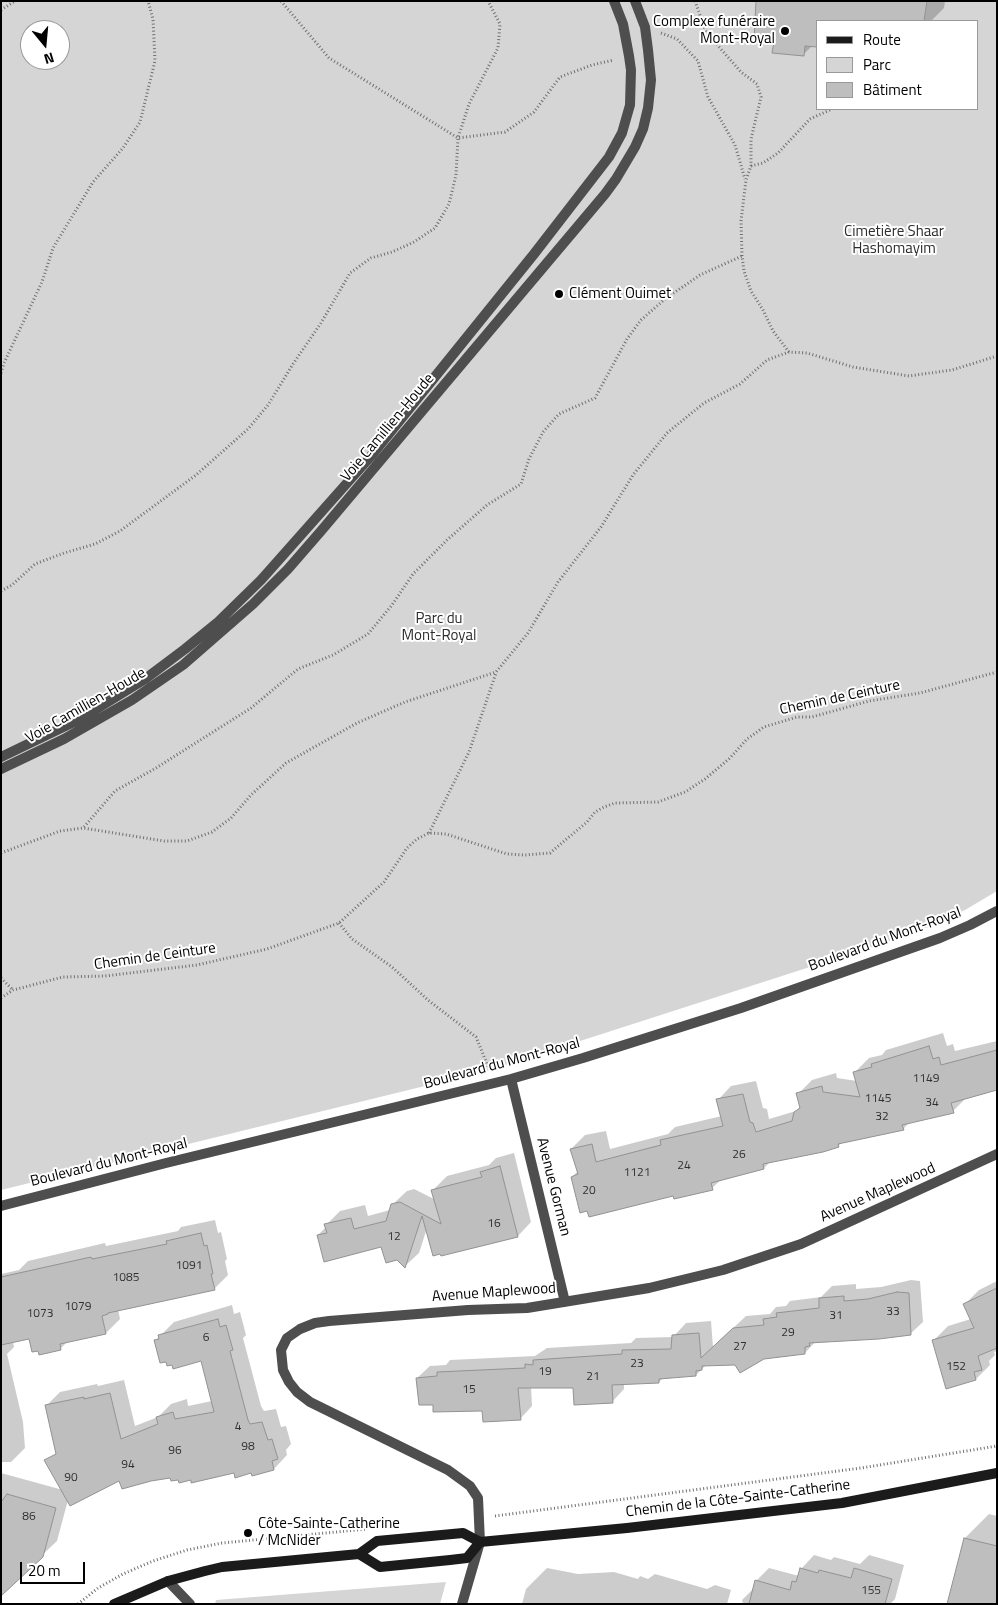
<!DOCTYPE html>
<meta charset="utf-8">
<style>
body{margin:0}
#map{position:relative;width:998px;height:1605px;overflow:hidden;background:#fff;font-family:"Titillium Web",sans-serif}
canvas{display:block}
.frame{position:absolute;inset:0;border:2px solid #000;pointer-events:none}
.legend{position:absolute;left:816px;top:20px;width:162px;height:90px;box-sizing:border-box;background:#fff;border:1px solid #999;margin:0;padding:6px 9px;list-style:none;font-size:15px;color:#000}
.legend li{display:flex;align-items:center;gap:10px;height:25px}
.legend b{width:25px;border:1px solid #999}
.north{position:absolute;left:20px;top:20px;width:50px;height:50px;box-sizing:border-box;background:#fff;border:1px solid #999;border-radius:50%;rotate:163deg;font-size:14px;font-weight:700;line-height:20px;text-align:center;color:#000}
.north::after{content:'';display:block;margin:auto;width:18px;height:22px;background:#000;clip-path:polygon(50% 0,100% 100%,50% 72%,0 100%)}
.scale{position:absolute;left:20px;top:1562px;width:65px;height:22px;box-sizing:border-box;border:2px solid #000;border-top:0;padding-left:6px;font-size:15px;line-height:18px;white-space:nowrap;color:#000;-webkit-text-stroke:4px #fff;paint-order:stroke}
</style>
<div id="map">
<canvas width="998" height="1605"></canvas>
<div class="frame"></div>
<ul class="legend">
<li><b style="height:6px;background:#1b1b1b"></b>Route</li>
<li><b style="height:14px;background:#d5d5d5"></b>Parc</li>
<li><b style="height:14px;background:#bebebe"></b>Bâtiment</li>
</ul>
<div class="north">N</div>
<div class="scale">20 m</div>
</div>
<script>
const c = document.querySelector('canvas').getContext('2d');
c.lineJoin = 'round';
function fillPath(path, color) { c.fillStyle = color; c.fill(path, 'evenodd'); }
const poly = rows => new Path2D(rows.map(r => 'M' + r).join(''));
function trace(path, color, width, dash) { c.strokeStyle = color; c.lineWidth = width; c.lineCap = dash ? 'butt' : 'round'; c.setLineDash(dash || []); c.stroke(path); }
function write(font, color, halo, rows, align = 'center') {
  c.font = font + ' "Titillium Web",sans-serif'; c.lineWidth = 4; c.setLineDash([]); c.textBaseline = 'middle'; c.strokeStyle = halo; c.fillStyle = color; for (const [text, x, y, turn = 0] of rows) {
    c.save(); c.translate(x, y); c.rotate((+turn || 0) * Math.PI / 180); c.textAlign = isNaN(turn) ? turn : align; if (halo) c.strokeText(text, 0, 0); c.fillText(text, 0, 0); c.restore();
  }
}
fillPath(poly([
 [1,1,997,1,997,891,965,910,928,927,872,947,490,1070,1,1190],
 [817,21,977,21,977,109,817,109],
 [30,30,60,30,60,60,30,60],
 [446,1582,440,1604,215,1604,216,1600]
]), '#d5d5d5');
fillPath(poly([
 [757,1,945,1,944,8,931,21,817,21,812,46,804,54,775,41],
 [943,1033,947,1046,953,1044,955,1051,997,1041,997,1088,967,1097,953,1111,910,1122,903,1129,843,1142,838,1146,770,1162,764,1168,722,1179,712,1188,674,1195,572,1177,578,1171,571,1149,585,1135,606,1131,610,1149,668,1134,675,1127,722,1116,718,1100,731,1086,756,1081,763,1108,767,1109,769,1119,796,1111,800,1107,798,1094,812,1080,836,1073,837,1078,857,1081,855,1072,869,1058,882,1055,886,1050],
 [514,1153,531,1222,518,1236,427,1228,419,1253,405,1266,382,1245,318,1235,326,1227,326,1225,340,1211,365,1205,368,1216,390,1210,392,1205,407,1191,414,1189,436,1200,433,1190,447,1176,489,1165,496,1158],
 [215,1220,218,1233,221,1232,227,1259,225,1261,228,1275,214,1289,118,1309,120,1319,106,1333,68,1341,61,1348,40,1353,30,1338,13,1342,14,1347,7,1354,23,1422,25,1448,11,1462,1,1462,1,1274,19,1270,28,1261,105,1243,106,1246,178,1231,181,1227],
 [911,1280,920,1281,923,1322,910,1334,816,1341,805,1353,764,1357,736,1363,707,1364,696,1375,663,1378,659,1382,624,1383,624,1389,612,1402,574,1387,531,1387,532,1406,520,1419,483,1410,434,1404,417,1378,430,1366,446,1365,450,1360,535,1356,547,1348,631,1343,636,1338,673,1337,686,1323,711,1321,713,1347,746,1316,770,1314,776,1307,786,1306,790,1301,821,1297,832,1286,856,1284,856,1289,881,1287],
 [997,1281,997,1351,994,1352,995,1355,989,1361,990,1365,976,1379,946,1388,934,1340,948,1326,971,1319,965,1304,979,1290],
 [232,1305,234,1314,240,1312,246,1335,243,1338,261,1406,264,1411,276,1409,281,1427,286,1426,291,1444,286,1450,287,1455,274,1469,252,1472,235,1472,192,1479,170,1477,120,1479,68,1500,57,1541,1,1594,1,1473,63,1490,61,1476,46,1406,60,1392,97,1384,98,1386,124,1380,135,1426,158,1417,171,1404,187,1399,188,1406,212,1401,201,1359,155,1341,174,1322],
 [989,1514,997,1516,997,1604,948,1604,965,1538],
 [814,1555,831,1560,834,1557,860,1564,869,1555,904,1565,895,1599,890,1604,743,1604,742,1600,754,1588,756,1581,769,1568,799,1576,801,1569],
 [547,1568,578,1574,614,1572,638,1579,640,1576,648,1579,655,1574,707,1589,715,1585,731,1590,727,1604,522,1604,526,1589]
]), '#0003');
const building = poly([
 [756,1,927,1,924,21,817,21,817,47,805,46,804,56,772,53,774,42,754,40,756,1],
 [929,1046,933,1059,939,1057,941,1065,997,1050,997,1090,951,1103,954,1113,902,1125,904,1130,838,1144,839,1147,823,1152,763,1164,764,1169,711,1183,713,1190,674,1199,673,1196,589,1217,587,1211,580,1213,571,1177,578,1174,570,1149,592,1144,596,1162,661,1145,660,1140,723,1126,716,1099,743,1094,750,1122,753,1123,756,1132,792,1121,794,1112,800,1108,796,1093,822,1086,823,1092,860,1097,853,1072,872,1067,871,1064,929,1046],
 [500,1166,518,1237,441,1256,440,1254,433,1256,422,1216,405,1268,397,1260,386,1263,381,1247,324,1262,317,1235,327,1233,324,1224,351,1218,354,1229,386,1221,391,1204,400,1202,441,1224,431,1190,482,1177,480,1172,500,1166],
 [201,1233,204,1246,207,1245,213,1274,211,1274,215,1290,108,1313,108,1314,102,1316,106,1334,60,1344,61,1350,39,1355,38,1351,32,1352,29,1339,1,1345,1,1277,91,1257,92,1259,167,1244,166,1241,201,1233],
 [997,1288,997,1348,978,1356,982,1370,974,1372,976,1380,946,1389,932,1340,974,1328,963,1304,997,1288],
 [897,1292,909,1293,911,1335,879,1339,809,1343,810,1346,805,1347,805,1354,764,1359,740,1373,735,1365,702,1366,702,1370,696,1371,696,1376,659,1379,659,1383,612,1385,613,1403,574,1405,573,1388,518,1388,521,1420,483,1422,482,1411,433,1412,433,1405,419,1405,416,1378,437,1376,437,1372,525,1368,525,1364,533,1365,533,1360,622,1354,622,1350,671,1349,672,1335,699,1333,701,1358,733,1328,764,1325,763,1319,777,1317,776,1313,819,1308,819,1298,844,1296,844,1301,868,1299,897,1292],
 [218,1319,220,1327,226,1325,233,1350,230,1351,248,1420,250,1424,262,1422,268,1440,272,1439,278,1459,272,1461,274,1470,252,1476,251,1473,235,1478,234,1473,191,1483,191,1480,179,1483,178,1480,171,1481,170,1478,151,1481,122,1489,119,1481,70,1506,44,1460,56,1454,45,1405,84,1397,84,1399,110,1393,121,1439,158,1424,156,1417,173,1412,175,1419,214,1412,201,1361,173,1369,172,1365,167,1366,166,1362,160,1363,154,1340,159,1339,158,1335,218,1319],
 [7,1494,56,1508,43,1557,1,1596,1,1502,7,1494],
 [964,1538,997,1546,997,1604,947,1604,964,1538],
 [800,1568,818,1573,819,1570,851,1578,854,1568,892,1579,885,1604,749,1604,755,1580,790,1590,792,1581,796,1582,800,1568]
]);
fillPath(building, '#bebebe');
trace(building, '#929292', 1);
trace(poly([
 [281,1,329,58,458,138,505,132,534,112,560,77,592,65,614,60],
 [695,1,706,32,741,72,757,84,761,97,751,139,751,166,746,180,741,221,742,256,744,271,751,291,763,310,773,331,789,352],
 [1,10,15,1],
 [661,33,677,39,698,61,708,97,735,145,745,179],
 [751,166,763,163,778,153,810,119,832,109],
 [1,373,4,363,42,282,53,248,93,182,123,148,140,122,155,61,153,19,148,1],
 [1,591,12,585,35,564,64,553,95,544,120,531,196,475,248,429,268,405,293,364,321,323,350,273,371,258,392,252,414,242,435,228,449,204,456,175,458,138,469,104,498,48,500,24,488,1],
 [84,827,115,791,156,768,251,708,298,669,333,655,368,634,392,605,413,574,447,540,487,505,521,484,529,459,543,432,559,414,595,398,627,339,641,320,665,299,700,275,742,256],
 [429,833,469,752,496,673],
 [1,853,60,831,83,828,164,841,187,841,212,832,231,818,251,795,286,763,357,723,405,702,496,672,528,633,558,582,601,527,633,475,667,433,704,403,740,384,767,360,789,352,807,353,853,367,909,376,952,370,997,356],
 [339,923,352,939,392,967,428,1000,476,1037,489,1069],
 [1,978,13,990],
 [1,998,13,990,63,977,105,976,197,965,267,949,339,923,384,882,407,848,417,839,429,833,446,834,507,854,525,855,550,853,587,822,595,812,604,807,615,803,658,802,685,792,705,779,730,758,747,739,764,727,797,717,812,717,869,701,920,693,997,672],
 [495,1516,861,1468,997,1446],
 [78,1604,98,1588,123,1574,153,1561,187,1550,222,1543,367,1529]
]), '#707070', 3, [1, 2.5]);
trace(poly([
 [511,1079,565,1302],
 [1,1206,166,1163,511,1079,583,1058,741,1008,940,938,970,925,997,911],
 [168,1581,190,1604],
 [462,1604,480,1542,478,1498,470,1486,448,1470,310,1402,297,1392,289,1382,283,1370,281,1350,287,1338,300,1329,315,1323,329,1321,468,1310,527,1308,649,1288,723,1270,801,1244,997,1154]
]), '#4e4e4e', 10);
trace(poly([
 [1,757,80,719,145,679,185,649,217,623,261,580,371,456,534,254,609,157,622,133,630,105,631,70,629,56,623,24,614,1],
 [1,769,64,739,132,700,183,665,253,604,288,569,321,531,605,194,616,179,635,147,643,129,648,108,651,80,648,50,645,27,635,1]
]), '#4e4e4e', 10);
trace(poly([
 [359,1554,380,1567,450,1560,467,1558,480,1542],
 [114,1604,168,1581,205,1571,222,1567,359,1554,377,1541,463,1533,480,1542,627,1528,842,1503,997,1473]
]), '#1b1b1b', 10);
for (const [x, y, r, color] of [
 [785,31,5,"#000"],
 [559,294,5,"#000"],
 [248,1533,5,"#000"]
]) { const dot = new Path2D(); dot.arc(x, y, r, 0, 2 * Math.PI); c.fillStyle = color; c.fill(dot); trace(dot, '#fff', 2); }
write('12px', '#303030', null, [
 ["1149",926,1079],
 ["1145",878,1099],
 ["34",932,1103],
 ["32",882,1117],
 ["26",739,1155],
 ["24",684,1166],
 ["1121",637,1173],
 ["20",589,1191],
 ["16",494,1224],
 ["12",394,1237],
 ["1091",189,1266],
 ["1085",126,1278],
 ["1079",78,1307],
 ["33",893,1312],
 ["1073",40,1314],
 ["31",836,1316],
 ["29",788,1333],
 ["6",206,1338],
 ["27",740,1347],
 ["23",637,1364],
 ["152",956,1367],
 ["19",545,1372],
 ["21",593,1377],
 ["15",469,1390],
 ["4",238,1427],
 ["98",248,1447],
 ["96",175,1451],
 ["94",128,1465],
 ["90",71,1478],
 ["86",29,1517],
 ["155",871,1591]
]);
write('15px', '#000', '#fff', [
 ["Complexe funéraire",775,22,"right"],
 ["Mont-Royal",775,39,"right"],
 ["Clément Ouimet",569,294],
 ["Côte-Sainte-Catherine",258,1524],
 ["/ McNider",258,1541]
], 'left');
write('15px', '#2c2c2c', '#fff', [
 ["Cimetière Shaar",894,232],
 ["Hashomayim",894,249],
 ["Parc du",439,619],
 ["Mont-Royal",439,636]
]);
write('15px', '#000', '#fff', [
 ["Voie Camillien-Houde",388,428,-50],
 ["Chemin de Ceinture",840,698,-12],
 ["Voie Camillien-Houde",86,706,-30],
 ["Boulevard du Mont-Royal",885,940,-20],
 ["Chemin de Ceinture",155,957,-8],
 ["Boulevard du Mont-Royal",502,1064,-15],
 ["Boulevard du Mont-Royal",109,1163,-14],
 ["Avenue Gorman",553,1187,76],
 ["Avenue Maplewood",878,1193,-24],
 ["Avenue Maplewood",494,1293,-4],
 ["Chemin de la Côte-Sainte-Catherine",738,1499,-7]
]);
</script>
